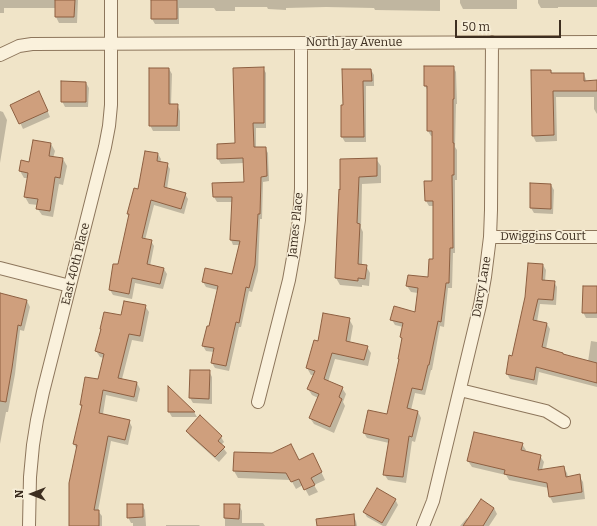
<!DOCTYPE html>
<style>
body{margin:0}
#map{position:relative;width:597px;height:526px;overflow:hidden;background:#f0e4c8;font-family:Bitter,serif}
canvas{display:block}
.north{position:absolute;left:12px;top:474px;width:40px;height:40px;-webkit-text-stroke:3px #f7eed8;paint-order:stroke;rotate:270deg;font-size:11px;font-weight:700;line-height:16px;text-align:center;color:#3d2e20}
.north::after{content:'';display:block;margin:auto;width:14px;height:18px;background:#3d2e20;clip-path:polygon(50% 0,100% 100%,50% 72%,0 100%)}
.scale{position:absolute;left:455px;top:20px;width:106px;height:18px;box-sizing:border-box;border:2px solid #3d2e20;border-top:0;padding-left:5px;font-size:12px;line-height:14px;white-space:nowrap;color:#3d2e20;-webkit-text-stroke:3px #f7eed8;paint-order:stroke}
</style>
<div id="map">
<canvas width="597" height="526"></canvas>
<div class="north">N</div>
<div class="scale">50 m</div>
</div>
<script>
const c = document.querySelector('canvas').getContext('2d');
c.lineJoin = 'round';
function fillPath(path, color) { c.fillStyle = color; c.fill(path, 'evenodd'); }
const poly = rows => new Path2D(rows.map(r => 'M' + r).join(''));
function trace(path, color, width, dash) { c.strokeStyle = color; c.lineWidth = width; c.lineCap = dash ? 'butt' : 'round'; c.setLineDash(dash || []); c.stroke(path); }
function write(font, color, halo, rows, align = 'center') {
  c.font = font + ' Bitter,serif'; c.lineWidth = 3; c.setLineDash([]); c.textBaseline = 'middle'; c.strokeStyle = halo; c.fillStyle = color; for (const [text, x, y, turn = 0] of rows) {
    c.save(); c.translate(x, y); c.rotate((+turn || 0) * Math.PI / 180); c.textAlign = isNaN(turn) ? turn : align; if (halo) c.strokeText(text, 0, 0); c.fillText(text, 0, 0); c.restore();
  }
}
fillPath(poly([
 [0,0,78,0,77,23,59,23,56,17,56,8,4,8,4,13,0,13],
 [152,0,440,0,440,11,375,10,374,8,326,7,286,8,286,10,268,9,267,7,235,7,235,11,216,11,214,8,179,8,179,24,155,24,152,19],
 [460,0,517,0,517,9,463,9,460,3],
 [538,0,597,0,597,7,558,7,558,8,541,8,538,3],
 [453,67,456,72,457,104,456,104,455,147,457,150,457,180,455,180,455,253,453,253,452,288,448,288,444,327,440,326,432,370,431,370,425,395,415,393,411,410,418,412,421,418,415,442,412,441,406,483,388,480,384,474,389,443,367,438,364,433,388,415,400,361,399,359,402,340,401,337,403,327,395,325,392,320,416,313,418,293,411,292,407,286,429,278,434,260,434,206,429,206,426,201,433,182,433,136,431,136,428,131,428,91,425,86],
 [263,68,266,73,266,128,256,128,256,148,265,148,268,153,269,181,263,182,262,219,260,219,258,271,252,292,249,291,241,327,239,327,229,371,215,368,212,363,214,352,206,351,203,346,210,327,218,290,206,287,203,282,232,275,240,245,233,245,231,240,233,202,217,202,214,197,245,183,244,163,221,164,218,159,236,144],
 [169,69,172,74,171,105,177,105,180,111,180,131,153,131,150,125],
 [371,70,374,75,374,86,366,86,366,142,345,142,342,137,344,106],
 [551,71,552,74,584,74,587,82,597,81,597,114,594,109,594,97,556,97,557,141,536,142,533,136],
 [86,83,89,88,88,107,65,107,62,101],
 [42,98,50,117,23,129,12,105],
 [0,111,3,112,7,120,0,163],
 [51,144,55,151,53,158,63,159,67,166,63,185,59,184,53,217,42,215,37,208,38,205,29,204,25,197,28,178,24,178,20,171],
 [158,154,161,159,160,163,167,164,170,169,167,189,185,194,188,199,184,214,154,205,145,240,151,241,154,246,150,266,164,269,167,274,163,289,135,283,132,299,113,295,110,290,119,266,130,217,128,214],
 [376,159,381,166,381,183,362,184,361,228,363,232,362,265,366,266,370,273,369,286,362,285,362,287,340,285,336,278,340,190],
 [531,184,551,185,554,190,553,214,534,213,531,208],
 [543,265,546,270,545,281,554,282,557,287,556,305,540,304,537,322,547,324,550,329,546,349,563,354,564,356,588,362,591,341,597,342,597,387,539,372,537,385,510,379,507,374,513,357],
 [597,287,597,318,586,318,583,312],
 [0,294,27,301,30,307,24,331,20,330,15,374,8,412,6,412,0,444],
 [145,306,149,312,143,342,132,340,122,379,137,383,140,389,137,402,106,395,103,414,129,421,132,427,128,445,111,441,98,511,102,516,102,526,70,526,77,450,74,444,82,407,81,405,86,378,99,380,104,358,100,357,96,351,122,316],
 [349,319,353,326,350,343,367,347,371,353,368,366,335,359,328,382,342,388,346,394,343,402,345,406,334,433,314,424,310,418,318,398,312,395,308,389,314,375,311,375,307,368,318,342],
 [191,371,209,371,212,377,212,404,193,403,190,398],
 [169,389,194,412,197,417,172,417,169,412],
 [187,431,221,437,224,442,221,445,227,453,219,462,190,436],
 [522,444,526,450,525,452,540,456,544,462,542,470,563,467,567,473,568,477,579,476,583,482,585,499,553,503,550,497,549,488,509,480,506,475,472,467,468,461],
 [235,453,272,454,299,461,316,461,325,480,314,485,318,492,309,496,303,485,296,489,291,480,238,478,234,471],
 [395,499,398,505,386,526,383,526,367,517,364,512],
 [142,505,145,510,146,526,133,526,133,523,131,523,128,517],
 [225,505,239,505,242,511,242,523,263,523,265,526,225,526],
 [494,508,497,514,489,526,460,526,467,518,468,519],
 [353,515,356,521,357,526,335,526],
 [166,525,199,525,200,526,166,526]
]), '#0003');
const building = poly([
 [55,0,75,0,74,17,55,17,55,0],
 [151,0,177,0,177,19,151,19,151,0],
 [424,66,454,66,454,99,453,99,453,143,454,143,454,175,452,175,453,248,450,248,449,283,446,283,441,322,438,321,429,365,428,365,422,390,412,388,407,408,418,411,412,437,409,436,403,477,383,475,389,439,363,433,368,410,387,414,399,359,398,359,402,338,400,337,403,323,390,320,394,306,415,312,418,288,406,286,408,275,428,277,429,259,433,259,433,201,425,201,424,181,432,181,432,131,427,131,427,86,424,86,424,66],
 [264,67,264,123,253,123,254,147,266,147,267,176,261,177,260,214,258,214,255,265,249,288,246,287,239,323,236,322,226,366,211,363,214,348,202,346,207,326,209,326,218,286,202,282,205,268,232,274,240,241,230,240,232,197,213,197,212,183,244,182,243,158,217,159,217,144,235,143,233,68,264,67],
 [149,68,169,68,169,104,178,104,177,126,149,126,149,68],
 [342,69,371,69,372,81,363,81,364,137,341,137,341,105,343,105,342,69],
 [531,70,551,70,551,73,584,73,584,81,597,80,597,91,553,91,554,135,532,136,531,70],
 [61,81,86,82,86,102,61,102,61,81],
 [39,91,48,111,19,124,10,105,39,91],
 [33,140,51,143,49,156,63,158,60,178,55,177,50,211,36,209,38,199,24,197,28,173,19,171,21,160,29,162,33,140],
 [145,151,158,153,157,161,168,163,164,187,186,193,181,209,151,200,142,238,152,240,147,264,164,268,160,284,132,278,129,294,109,290,113,264,118,264,129,214,127,214,134,188,138,189,145,151],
 [377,158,377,176,359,177,357,223,360,224,358,264,367,265,365,279,358,278,358,281,335,278,339,189,340,190,340,159,377,158],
 [530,183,551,184,551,209,530,208,530,183],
 [528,263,543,264,542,280,555,281,553,300,538,299,533,320,547,323,542,347,563,353,563,354,597,363,597,383,536,367,534,380,506,374,509,355,512,356,525,297,528,263],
 [583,286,597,286,597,313,582,313,583,286],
 [0,293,27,300,21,326,18,325,12,368,6,402,0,401,0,293],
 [124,301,146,305,140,336,129,334,118,378,137,382,134,397,103,390,99,413,130,420,125,440,108,436,94,510,99,510,99,526,69,526,69,483,77,445,73,444,82,405,80,405,85,377,98,379,104,354,95,351,101,329,100,329,104,312,121,315,124,301],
 [323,313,350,318,346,341,368,346,364,360,332,353,324,379,343,387,339,397,342,399,330,427,309,418,319,394,307,389,315,371,306,368,314,340,318,341,323,313],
 [190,370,210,370,209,399,189,398,190,370],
 [168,386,195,412,168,412,168,386],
 [200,415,222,436,218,441,225,447,215,457,186,431,200,415],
 [474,432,523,443,521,450,541,455,538,470,564,466,566,477,580,474,582,492,549,497,547,483,504,474,505,470,467,461,474,432],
 [291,444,299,460,313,453,322,472,311,478,315,485,304,490,299,479,291,482,286,473,233,471,234,452,272,453,291,444],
 [377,488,396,499,382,523,363,512,377,488],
 [481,499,494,508,483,526,463,526,481,499],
 [127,504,143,504,143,517,127,518,127,504],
 [224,504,240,504,239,519,224,518,224,504],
 [354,514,355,526,317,526,316,519,354,514]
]);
fillPath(building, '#cf9f7d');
trace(building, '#8d5f41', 1);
const minor = poly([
 [0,55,19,46,32,44,597,42],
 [490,237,597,237],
 [0,268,70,286],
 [460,390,546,411,564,422],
 [258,402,289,280,294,252,299,220,301,189,301,43],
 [29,526,30,477,33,445,37,420,43,392,105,147,109,126,111,105,111,0],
 [423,526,433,501,480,305,485,277,490,237,491,210,492,42]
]);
trace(minor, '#8d765c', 14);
trace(minor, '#faf1dc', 12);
write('12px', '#3d2e20', '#f7eed8', [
 ["North Jay Avenue",354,43],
 ["James Place",296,225,-84],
 ["Dwiggins Court",543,237],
 ["East 40th Place",76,264,-76],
 ["Darcy Lane",482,287,-80]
]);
</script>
